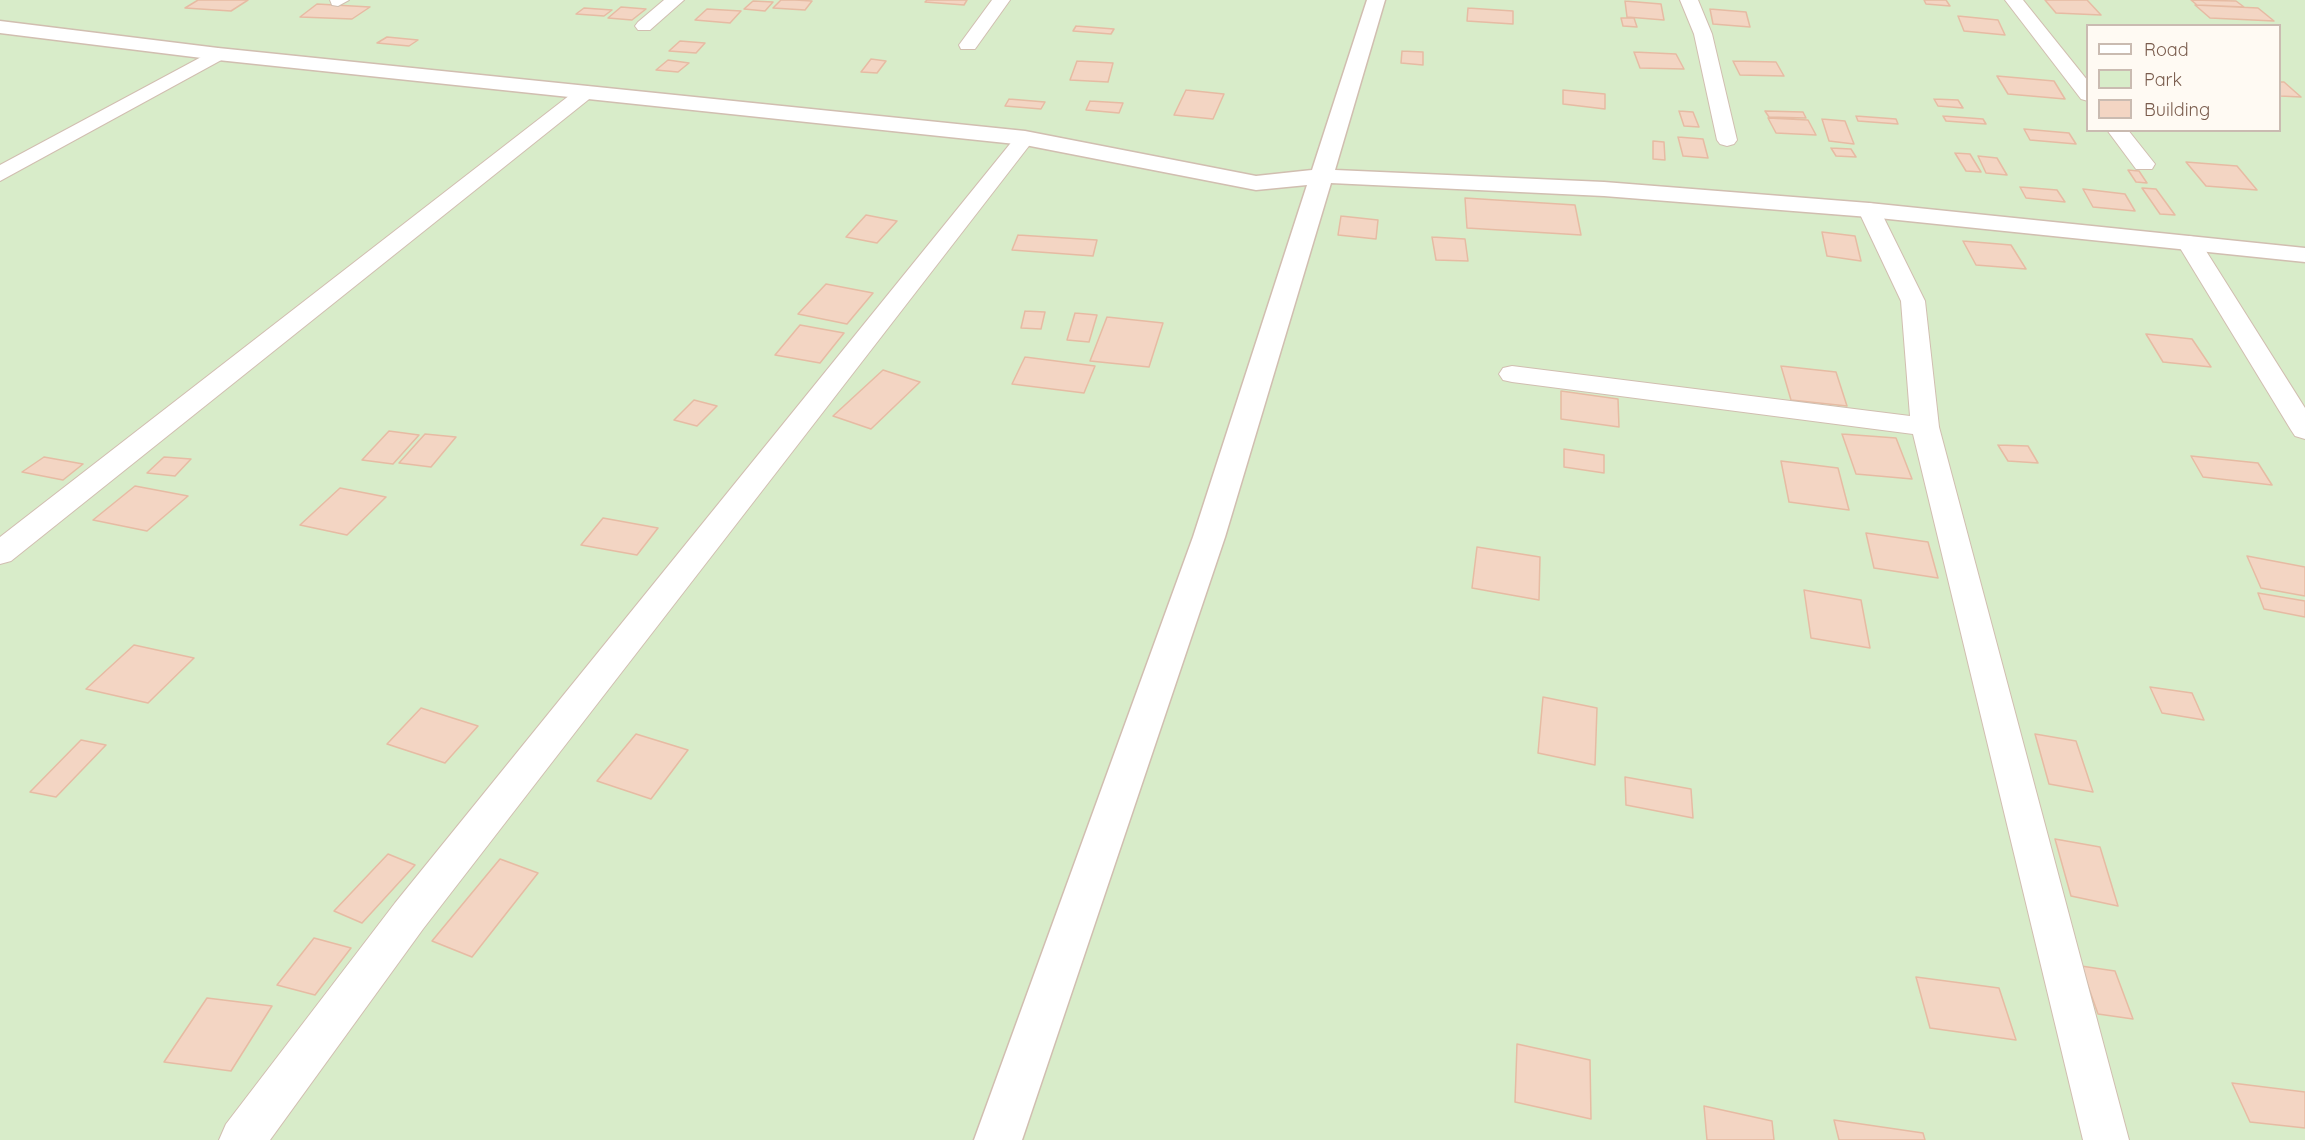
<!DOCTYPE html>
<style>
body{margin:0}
#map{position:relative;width:2305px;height:1140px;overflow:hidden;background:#fdf6ec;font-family:Quicksand,sans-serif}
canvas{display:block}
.legend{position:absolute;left:2086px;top:24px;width:195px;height:108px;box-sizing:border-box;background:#fffaf3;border:2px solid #cabbb1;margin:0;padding:8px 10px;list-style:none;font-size:18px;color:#7a5c4d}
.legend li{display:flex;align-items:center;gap:12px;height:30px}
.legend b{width:30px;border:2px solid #cabbb1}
</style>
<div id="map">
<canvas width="2305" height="1140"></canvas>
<ul class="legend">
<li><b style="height:8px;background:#fff"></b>Road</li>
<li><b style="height:16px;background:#d8ecc9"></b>Park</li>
<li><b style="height:16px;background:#f3d5c3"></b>Building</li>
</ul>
</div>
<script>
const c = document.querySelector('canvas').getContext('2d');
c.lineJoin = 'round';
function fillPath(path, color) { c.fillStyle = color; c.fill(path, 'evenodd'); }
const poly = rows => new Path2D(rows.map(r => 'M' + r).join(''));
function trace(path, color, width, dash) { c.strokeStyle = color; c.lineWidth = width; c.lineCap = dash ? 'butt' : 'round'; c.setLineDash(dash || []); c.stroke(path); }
fillPath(poly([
 [0,0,2305,0,2305,1140,0,1140],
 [2088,26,2280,26,2280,130,2088,130]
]), '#d8ecc9');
const building = poly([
 [198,0,248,0,231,11,185,8,198,0],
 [781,0,795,0,812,1,805,10,773,8,781,0],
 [927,0,967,0,964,5,925,2,927,0],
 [1924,0,1946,0,1950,6,1926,4,1924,0],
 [2045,0,2087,0,2101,15,2056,13,2045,0],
 [2191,0,2236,1,2244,7,2197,5,2191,0],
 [753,1,773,2,765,11,744,9,753,1],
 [1625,1,1661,4,1664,20,1627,17,1625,1],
 [317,4,370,7,352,19,300,17,317,4],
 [2195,5,2258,8,2274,21,2210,18,2195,5],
 [621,7,646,9,632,20,608,18,621,7],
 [584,8,612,10,604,16,576,14,584,8],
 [1468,8,1513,11,1513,24,1467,21,1468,8],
 [707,9,741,11,730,23,695,20,707,9],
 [1710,9,1746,12,1750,27,1713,24,1710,9],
 [1958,16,1998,20,2005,35,1964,31,1958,16],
 [1621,18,1634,18,1637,27,1623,26,1621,18],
 [1076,26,1114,29,1111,34,1073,31,1076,26],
 [387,37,418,40,409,46,377,43,387,37],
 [680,41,705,43,696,53,669,51,680,41],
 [1402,51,1423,52,1423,65,1401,63,1402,51],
 [1634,52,1676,54,1684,69,1640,68,1634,52],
 [871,59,886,61,877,73,861,72,871,59],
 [668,60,689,63,678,72,656,70,668,60],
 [1077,61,1113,63,1108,82,1070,80,1077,61],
 [1733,61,1776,62,1784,76,1740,75,1733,61],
 [1997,76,2054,81,2065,99,2008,94,1997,76],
 [2280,82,2284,82,2301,97,2280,96,2280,82],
 [1186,90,1224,94,1213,119,1174,115,1186,90],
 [1563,90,1605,94,1605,109,1563,104,1563,90],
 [1009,99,1045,102,1041,109,1005,106,1009,99],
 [1934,99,1958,100,1963,108,1938,106,1934,99],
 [1090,101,1123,103,1119,113,1086,110,1090,101],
 [1679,111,1693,112,1699,127,1684,126,1679,111],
 [1765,111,1803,112,1806,118,1769,117,1765,111],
 [1856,116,1896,119,1898,124,1858,121,1856,116],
 [1943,116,1983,119,1986,124,1946,121,1943,116],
 [1768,118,1808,120,1816,135,1776,133,1768,118],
 [1822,119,1845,121,1854,144,1829,141,1822,119],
 [2024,129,2069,133,2076,144,2030,140,2024,129],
 [1678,137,1703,139,1708,158,1683,156,1678,137],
 [1653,141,1664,142,1665,160,1653,159,1653,141],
 [1831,148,1851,149,1856,157,1836,156,1831,148],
 [1955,153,1970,154,1981,172,1966,171,1955,153],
 [1978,156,1997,158,2007,175,1986,173,1978,156],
 [2186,162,2237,166,2257,190,2206,186,2186,162],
 [2128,170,2139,171,2147,183,2136,182,2128,170],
 [2020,187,2057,190,2065,202,2026,198,2020,187],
 [2142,188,2156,189,2175,215,2160,214,2142,188],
 [2083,189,2125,194,2135,211,2093,207,2083,189],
 [1465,198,1575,205,1581,235,1467,228,1465,198],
 [866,215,897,221,877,243,846,237,866,215],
 [1341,216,1378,220,1376,239,1338,235,1341,216],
 [1822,232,1855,236,1861,261,1827,256,1822,232],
 [1018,235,1097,240,1093,256,1012,250,1018,235],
 [1432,237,1465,239,1468,261,1436,260,1432,237],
 [1963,241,2011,245,2026,269,1976,265,1963,241],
 [826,284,873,293,847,324,798,314,826,284],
 [1025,311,1045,312,1041,329,1021,328,1025,311],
 [1075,313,1097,315,1089,342,1067,340,1075,313],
 [1107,317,1163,323,1149,367,1090,361,1107,317],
 [800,325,844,333,820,363,775,355,800,325],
 [2146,334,2192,339,2211,367,2163,362,2146,334],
 [1025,357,1095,366,1084,393,1012,384,1025,357],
 [1781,366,1836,372,1847,406,1791,400,1781,366],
 [883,370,920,382,871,429,833,416,883,370],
 [1561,391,1618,399,1619,427,1561,419,1561,391],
 [694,400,717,406,697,426,674,420,694,400],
 [389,431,419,435,393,464,362,460,389,431],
 [425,434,456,437,431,467,399,463,425,434],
 [1842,434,1896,438,1912,479,1856,474,1842,434],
 [1998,445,2028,446,2038,463,2008,461,1998,445],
 [1564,449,1604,455,1604,473,1564,467,1564,449],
 [2191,456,2258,463,2272,485,2203,477,2191,456],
 [44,457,83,464,63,480,22,472,44,457],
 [164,457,191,459,175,476,147,473,164,457],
 [1781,461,1838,468,1849,510,1789,502,1781,461],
 [135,486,188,496,147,531,93,520,135,486],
 [340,488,386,497,347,535,300,525,340,488],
 [603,518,658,528,637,555,581,545,603,518],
 [1866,533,1928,542,1938,578,1874,568,1866,533],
 [1477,547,1540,557,1539,600,1472,588,1477,547],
 [2247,556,2305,567,2305,596,2261,588,2247,556],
 [1804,590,1861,600,1870,648,1811,638,1804,590],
 [2258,593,2305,601,2305,617,2264,609,2258,593],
 [134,645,194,658,148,703,86,689,134,645],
 [2150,687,2192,693,2204,720,2162,713,2150,687],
 [1543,697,1597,708,1595,765,1538,753,1543,697],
 [421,708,478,726,445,763,387,744,421,708],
 [636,734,688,750,651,799,597,781,636,734],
 [2035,734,2076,741,2093,792,2049,784,2035,734],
 [81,740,106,745,56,797,30,792,81,740],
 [1625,777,1691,789,1693,818,1626,805,1625,777],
 [2055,839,2100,847,2118,906,2071,896,2055,839],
 [388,854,415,865,362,923,334,911,388,854],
 [500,859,538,873,472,957,432,941,500,859],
 [314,938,351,948,315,995,277,985,314,938],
 [2081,966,2115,971,2133,1019,2098,1014,2081,966],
 [1916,977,1999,988,2016,1040,1930,1028,1916,977],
 [207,998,272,1006,231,1071,164,1062,207,998],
 [1517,1044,1590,1060,1591,1119,1515,1102,1517,1044],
 [2232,1083,2305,1092,2305,1128,2250,1122,2232,1083],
 [1704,1106,1772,1121,1774,1140,1707,1140,1704,1106],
 [1834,1120,1923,1133,1925,1140,1839,1140,1834,1120]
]);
fillPath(building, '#f3d5c3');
trace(building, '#e6bba3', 1.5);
const lane = poly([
 [330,0,349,0,338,6,332,5,330,0],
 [664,0,684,0,650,30,638,30,635,26,638,22,664,0],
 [992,0,1010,0,975,49,961,49,959,45,992,0],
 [1680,0,1698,0,1712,34,1737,140,1734,144,1727,146,1720,144,1717,140,1694,34,1680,0],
 [2005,0,2023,0,2088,81,2088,101,2081,99,2005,0],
 [218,48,227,54,225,58,0,181,0,165,218,48],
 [586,86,593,88,596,92,593,96,11,561,0,564,0,537,579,88,586,86],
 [2107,130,2128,130,2155,164,2152,169,2136,169,2107,130],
 [1025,132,1032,134,1035,138,1032,142,423,929,270,1140,219,1140,226,1124,395,903,1018,134,1025,132],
 [1869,203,1877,205,1880,210,1925,301,1939,427,2129,1140,2083,1140,1913,434,1512,382,1503,380,1499,374,1503,368,1512,366,1910,416,1901,301,1858,210,1861,205,1869,203],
 [2189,236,2197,238,2201,243,2305,408,2305,439,2295,436,2291,430,2177,243,2181,238,2189,236]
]);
const street = poly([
 [1367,0,1385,0,1335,170,1604,182,1869,203,2305,248,2305,262,1869,217,1604,196,1331,183,1225,537,1022,1140,974,1140,1193,537,1307,185,1256,190,1025,145,218,60,0,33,0,21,218,48,1025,131,1256,176,1312,170,1367,0]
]);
trace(lane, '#d1beb0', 2);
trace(street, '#d1beb0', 3);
fillPath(lane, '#fff');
fillPath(street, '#fff');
</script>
